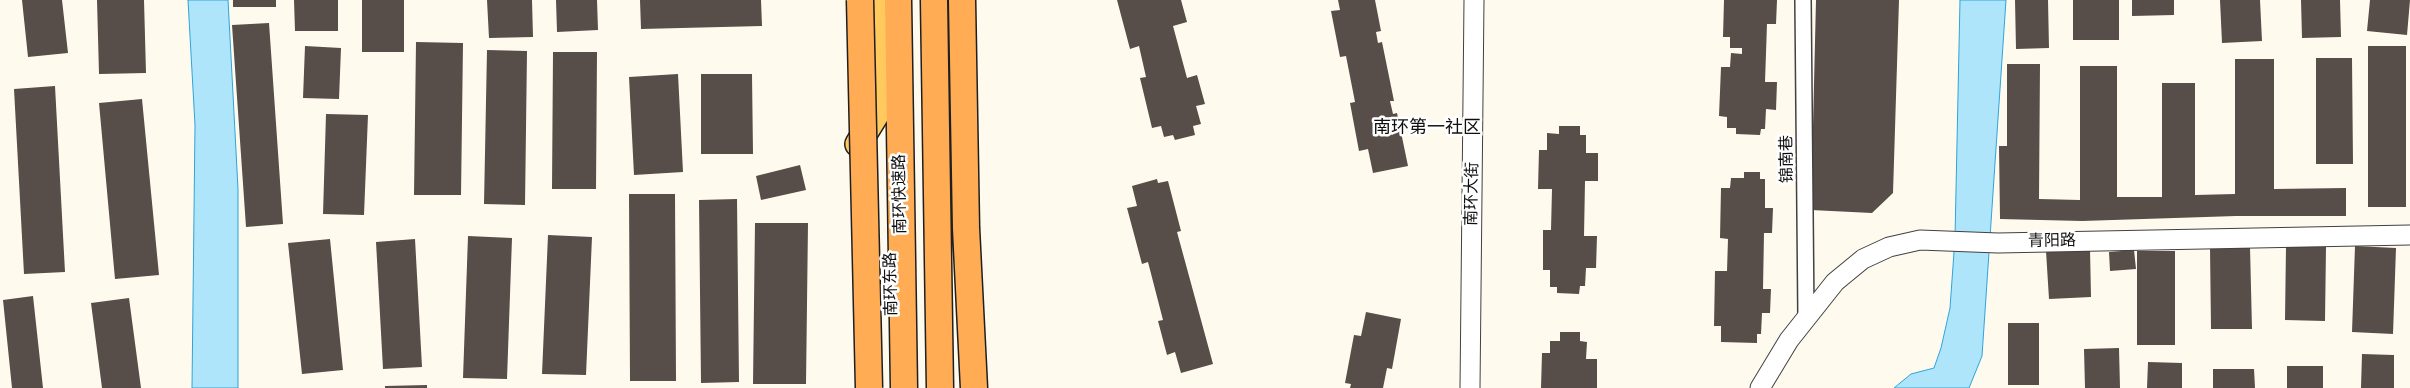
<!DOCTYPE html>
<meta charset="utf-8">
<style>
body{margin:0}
canvas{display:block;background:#fffaee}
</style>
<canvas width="2410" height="388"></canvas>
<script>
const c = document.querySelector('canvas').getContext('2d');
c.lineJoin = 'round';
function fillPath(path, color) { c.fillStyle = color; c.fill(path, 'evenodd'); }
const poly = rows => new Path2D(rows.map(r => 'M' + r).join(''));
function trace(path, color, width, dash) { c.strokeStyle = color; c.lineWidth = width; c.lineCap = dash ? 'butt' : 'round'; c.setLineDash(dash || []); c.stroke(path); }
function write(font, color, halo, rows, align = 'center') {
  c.font = font + ' "IBM Plex Serif","Noto Sans SC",serif'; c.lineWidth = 5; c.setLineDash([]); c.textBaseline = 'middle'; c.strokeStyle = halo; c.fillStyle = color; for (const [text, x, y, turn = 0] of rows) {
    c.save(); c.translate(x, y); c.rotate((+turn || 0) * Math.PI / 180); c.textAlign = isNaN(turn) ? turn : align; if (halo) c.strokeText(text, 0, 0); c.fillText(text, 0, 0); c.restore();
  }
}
const water = poly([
 [188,0,228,0,238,189,238,388,192,388,195,125,188,0],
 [1960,0,2006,0,1982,356,1969,388,1894,388,1911,374,1934,368,1941,348,1950,308,1955,238,1960,0]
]);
fillPath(water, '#aee5fb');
trace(water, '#2fa4d9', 1);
fillPath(poly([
 [22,0,62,0,68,53,28,57],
 [97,0,144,0,146,73,99,74],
 [233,0,276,0,276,7,233,7],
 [294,0,338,0,338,31,295,31],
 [362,0,404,0,404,52,362,52],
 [487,0,532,0,533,37,489,38],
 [556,0,597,0,598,30,557,32],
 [640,0,761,0,762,26,641,29],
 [1117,0,1181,0,1187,22,1173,26,1187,78,1197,75,1205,104,1196,106,1201,124,1193,126,1195,135,1175,140,1173,135,1164,137,1161,126,1152,128,1140,78,1146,77,1139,46,1130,49],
 [1338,0,1375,0,1381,31,1376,32,1378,43,1382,42,1394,101,1390,101,1393,114,1397,113,1408,166,1373,173,1368,149,1359,151,1350,103,1355,102,1346,56,1340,57,1331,11,1340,10],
 [1724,0,1777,0,1776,24,1767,24,1765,82,1777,82,1776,110,1766,109,1765,129,1761,129,1760,135,1736,134,1736,128,1727,128,1727,117,1719,116,1721,67,1730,67,1731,53,1742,54,1742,48,1730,48,1730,37,1723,37],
 [1816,0,1899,0,1893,193,1872,213,1811,210],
 [2015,0,2048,0,2049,48,2016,49],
 [2073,0,2119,0,2119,40,2073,40],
 [2132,0,2174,0,2174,15,2132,16],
 [2220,0,2260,0,2262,41,2222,43],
 [2301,0,2340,0,2341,37,2302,38],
 [2370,0,2410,0,2407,35,2367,31],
 [269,23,283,224,246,227,232,25],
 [416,42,463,43,461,195,414,195],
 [305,46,341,48,339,99,303,98],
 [2368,46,2406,46,2406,207,2368,207],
 [487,50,527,51,525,205,484,204],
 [553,52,597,52,596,189,552,189],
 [2316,58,2352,58,2353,164,2316,164],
 [2235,59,2274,59,2274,189,2346,188,2346,216,2236,216,2082,221,2000,219,1999,146,2007,146,2007,64,2040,64,2039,199,2080,200,2080,66,2117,66,2117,197,2162,197,2162,83,2195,83,2195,195,2235,194],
 [678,74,683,172,634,175,629,77],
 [701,74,752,74,753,154,701,154],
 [55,86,65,272,24,274,14,89],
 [142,99,159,275,115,279,99,103],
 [326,114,368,115,364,215,323,214],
 [1559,126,1580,126,1580,135,1586,135,1586,153,1598,153,1598,181,1585,181,1584,236,1597,236,1596,268,1586,268,1585,286,1580,286,1579,294,1557,293,1557,287,1550,287,1550,270,1543,270,1543,230,1551,230,1552,189,1538,189,1539,150,1547,150,1547,133,1559,134],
 [800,165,806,190,761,200,756,176],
 [1744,172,1760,172,1760,179,1765,179,1765,208,1773,208,1772,233,1764,233,1763,289,1771,289,1770,313,1762,313,1761,334,1757,334,1757,343,1721,342,1721,326,1714,326,1715,271,1727,271,1728,239,1720,238,1721,188,1730,188,1731,178,1744,178],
 [1157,179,1158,183,1168,181,1181,231,1177,232,1213,364,1181,373,1175,352,1167,355,1158,321,1163,320,1148,262,1142,264,1127,208,1137,206,1132,186],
 [629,194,675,194,676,381,630,381],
 [737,199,739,382,701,383,699,200],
 [755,223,808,223,806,384,753,384],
 [548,235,592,237,586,375,542,374],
 [468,236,512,238,507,379,463,378],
 [330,239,343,370,302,374,288,243],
 [415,239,422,367,383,369,376,242],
 [2286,246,2326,247,2325,321,2285,320],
 [2355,246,2396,248,2393,334,2352,332],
 [2210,247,2250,247,2252,329,2211,329],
 [2090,249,2091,297,2049,299,2046,251],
 [2134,250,2136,269,2110,271,2109,252],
 [2137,251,2175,251,2175,345,2137,345],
 [33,296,43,388,12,388,3,300],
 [129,298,141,388,102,388,91,303],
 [1366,312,1401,319,1392,369,1387,368,1383,388,1350,388,1351,384,1345,383,1354,335,1361,336],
 [2008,323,2039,323,2039,385,2008,385],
 [1560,332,1580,332,1580,341,1587,342,1586,359,1597,359,1597,388,1541,388,1542,353,1550,353,1550,341,1560,341],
 [2119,348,2120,388,2085,388,2084,349],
 [2362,354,2394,355,2394,388,2361,388],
 [2148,362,2182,363,2182,388,2147,388],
 [2287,366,2323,366,2323,388,2287,388],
 [2213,369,2254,369,2255,388,2213,388],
 [427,385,427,388,385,388,385,386]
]), '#574d49');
const minor = poly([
 [1803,0,1806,318]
]);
const tertiary = poly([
 [1470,388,1474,0],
 [1760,388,1789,340,1835,282,1863,259,1889,247,1920,240,1998,243,2410,235]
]);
const primary = poly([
 [884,0,887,92],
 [858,144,887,97]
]);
const trunk = poly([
 [898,0,904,388],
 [934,0,940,388],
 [962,0,966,228,974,388]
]);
trace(minor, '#414141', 18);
trace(tertiary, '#414141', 21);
trace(primary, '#1f1f1f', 28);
trace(trunk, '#1f1f1f', 29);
trace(minor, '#fff', 15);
trace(tertiary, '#fff', 19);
trace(primary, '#ffc95e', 25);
trace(trunk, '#ffac55', 26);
const trunkBridge = poly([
 [860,0,869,388]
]);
trace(trunkBridge, '#1f1f1f', 29, []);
trace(trunkBridge, '#ffac55', 26);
write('16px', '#0e0e0e', '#fff', [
 ["锦南巷",1787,159,-91],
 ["南环快速路",900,194,-91],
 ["南环大街",1472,194,-89],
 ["青阳路",2052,241,-1],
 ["南环东路",891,284,-91]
]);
write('18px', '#0e0e0e', '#fff', [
 ["南环第一社区",1427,128]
]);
</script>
